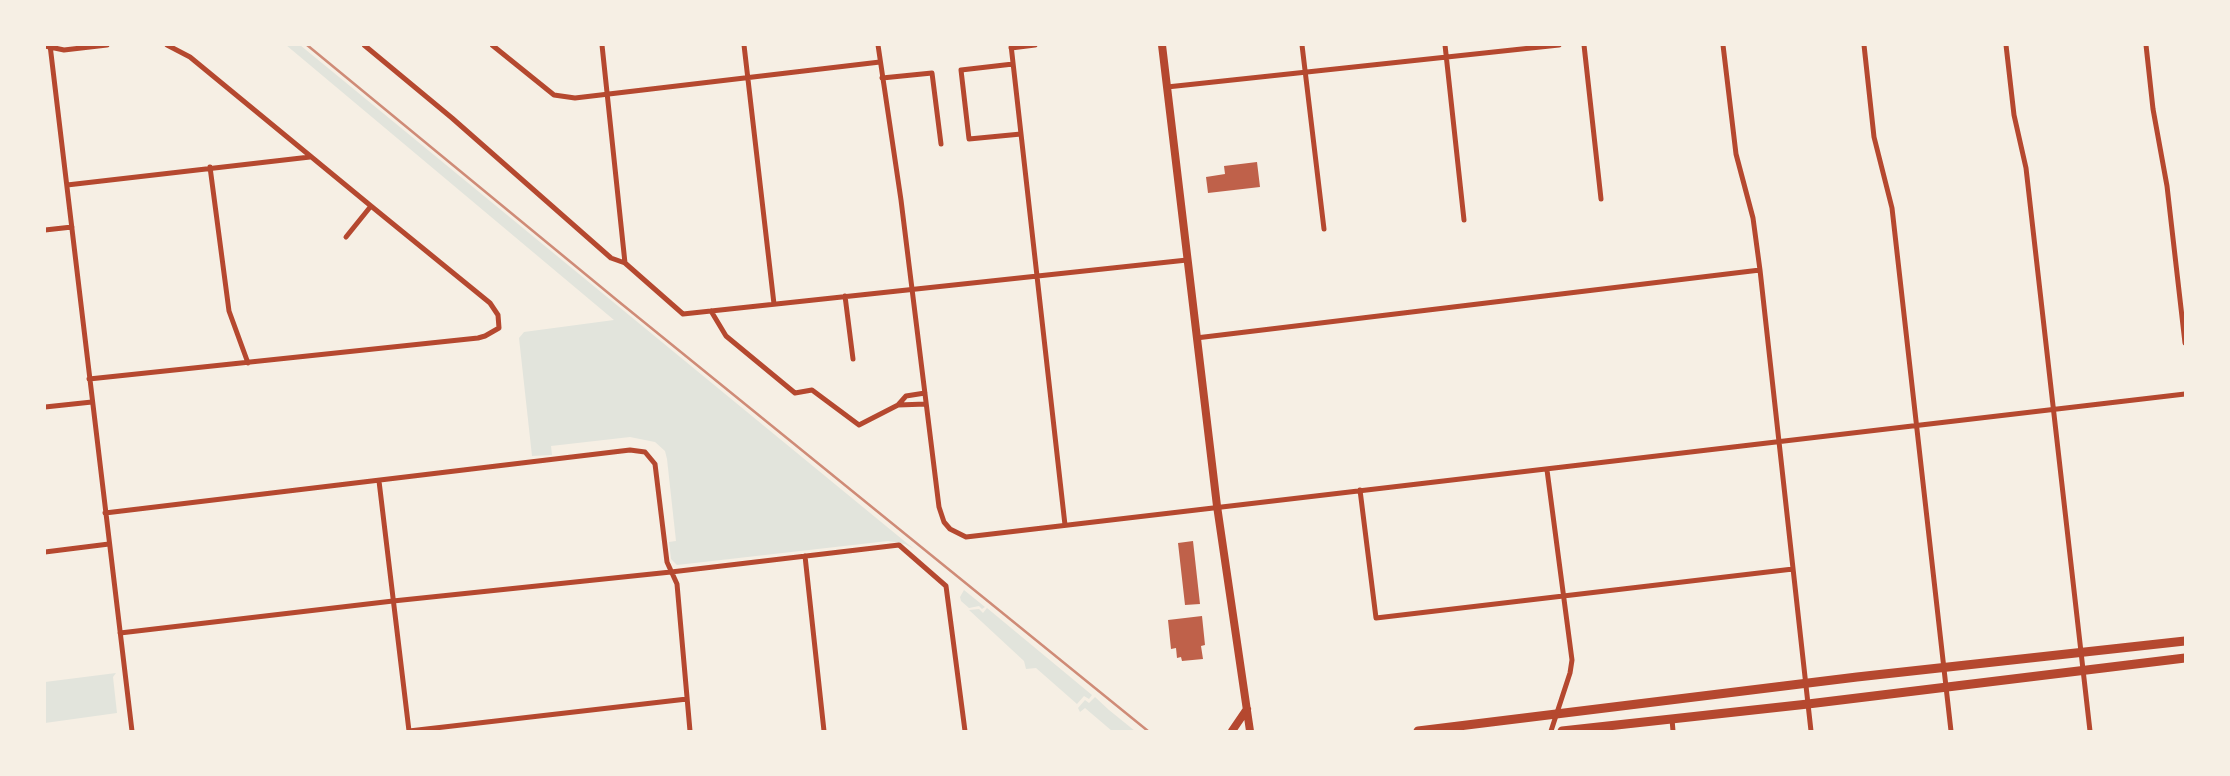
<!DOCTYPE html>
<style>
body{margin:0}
#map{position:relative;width:2230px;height:776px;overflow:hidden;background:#f6efe4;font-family:"PT Sans Narrow",sans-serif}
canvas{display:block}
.frame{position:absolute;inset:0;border:46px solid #f6efe4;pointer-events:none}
</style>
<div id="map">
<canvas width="2230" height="776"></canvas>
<div class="frame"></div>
</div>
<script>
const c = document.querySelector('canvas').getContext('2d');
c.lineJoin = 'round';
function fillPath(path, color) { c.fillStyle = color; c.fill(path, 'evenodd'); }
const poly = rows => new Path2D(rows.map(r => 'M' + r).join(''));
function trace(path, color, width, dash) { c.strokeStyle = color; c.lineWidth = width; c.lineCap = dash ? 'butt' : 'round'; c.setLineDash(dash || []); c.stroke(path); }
fillPath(poly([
 [286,45,300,45,914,549,905,544,888,541,677,565,671,559,669,542,676,541,667,459,665,451,655,442,630,437,551,446,552,455,532,456,519,338,524,332,614,320],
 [964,590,985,607,982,609,979,606,969,608,961,601,960,597],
 [987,608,1092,695,1089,699,1084,696,1077,704,1036,668,1026,669,1024,661,969,610,979,609,983,613],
 [116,673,113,677,117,713,45,723,45,682],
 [1095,697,1109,710,1135,731,1112,731,1085,708,1080,712,1078,708,1085,700,1089,703]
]), '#e2e4dc');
fillPath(poly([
 [1257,162,1260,187,1208,193,1206,177,1225,174,1224,166],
 [1193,541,1200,604,1185,605,1178,543],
 [1202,616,1205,645,1201,646,1203,659,1182,661,1181,657,1177,658,1176,648,1171,649,1168,620]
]), '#bf614a');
trace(poly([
 [50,45,132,731],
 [167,45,190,57,371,206,346,237],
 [364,45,452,118,611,258,625,263,683,314,1187,260],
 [492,45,554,95,575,98,880,62],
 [602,45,625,263],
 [744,45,774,304],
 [878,45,901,200,939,507,944,522,950,529,966,537,2185,394],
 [1011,45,1065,525],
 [1302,45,1324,229],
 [1445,45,1464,220],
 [1584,45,1601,199],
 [1723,45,1736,154,1753,218,1760,270,1811,731],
 [1864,45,1874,137,1892,208,1951,731],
 [2006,45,2014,115,2026,168,2090,731],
 [2146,45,2153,109,2167,186,2185,343],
 [45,46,64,50,107,45],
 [1011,48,1035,45],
 [1013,64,961,70,969,139,1021,134],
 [882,78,932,73,941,144],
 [1167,87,1559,45],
 [210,167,229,311,248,363],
 [67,185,310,157],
 [45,230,72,227],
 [845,296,853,359],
 [711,311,726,336,795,393,812,390,859,425,898,405,926,404],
 [1196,338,1760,270],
 [89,379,478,338,485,336,499,328,498,315,490,303,371,206],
 [898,405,906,396,925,393],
 [45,407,92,402],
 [1547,470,1572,660,1570,673,1551,731],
 [379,481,409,731],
 [1360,490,1376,618,1793,569],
 [105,513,630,450,645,452,655,464,667,562,677,584,690,731],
 [45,552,109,544],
 [805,556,824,731],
 [120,633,393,601,671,572,899,545,946,586,965,731],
 [1672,719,1673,731],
 [409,731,687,699]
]), '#b5482f', 5);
trace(poly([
 [1162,45,1217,506,1250,731],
 [1232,731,1247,709]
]), '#b5482f', 8);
trace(poly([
 [1418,731,1857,677,2185,641],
 [1562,731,1808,704,2185,658]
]), '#b5482f', 9);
trace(poly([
 [307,45,618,301,1148,731]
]), '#cf8b77', 2.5);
</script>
